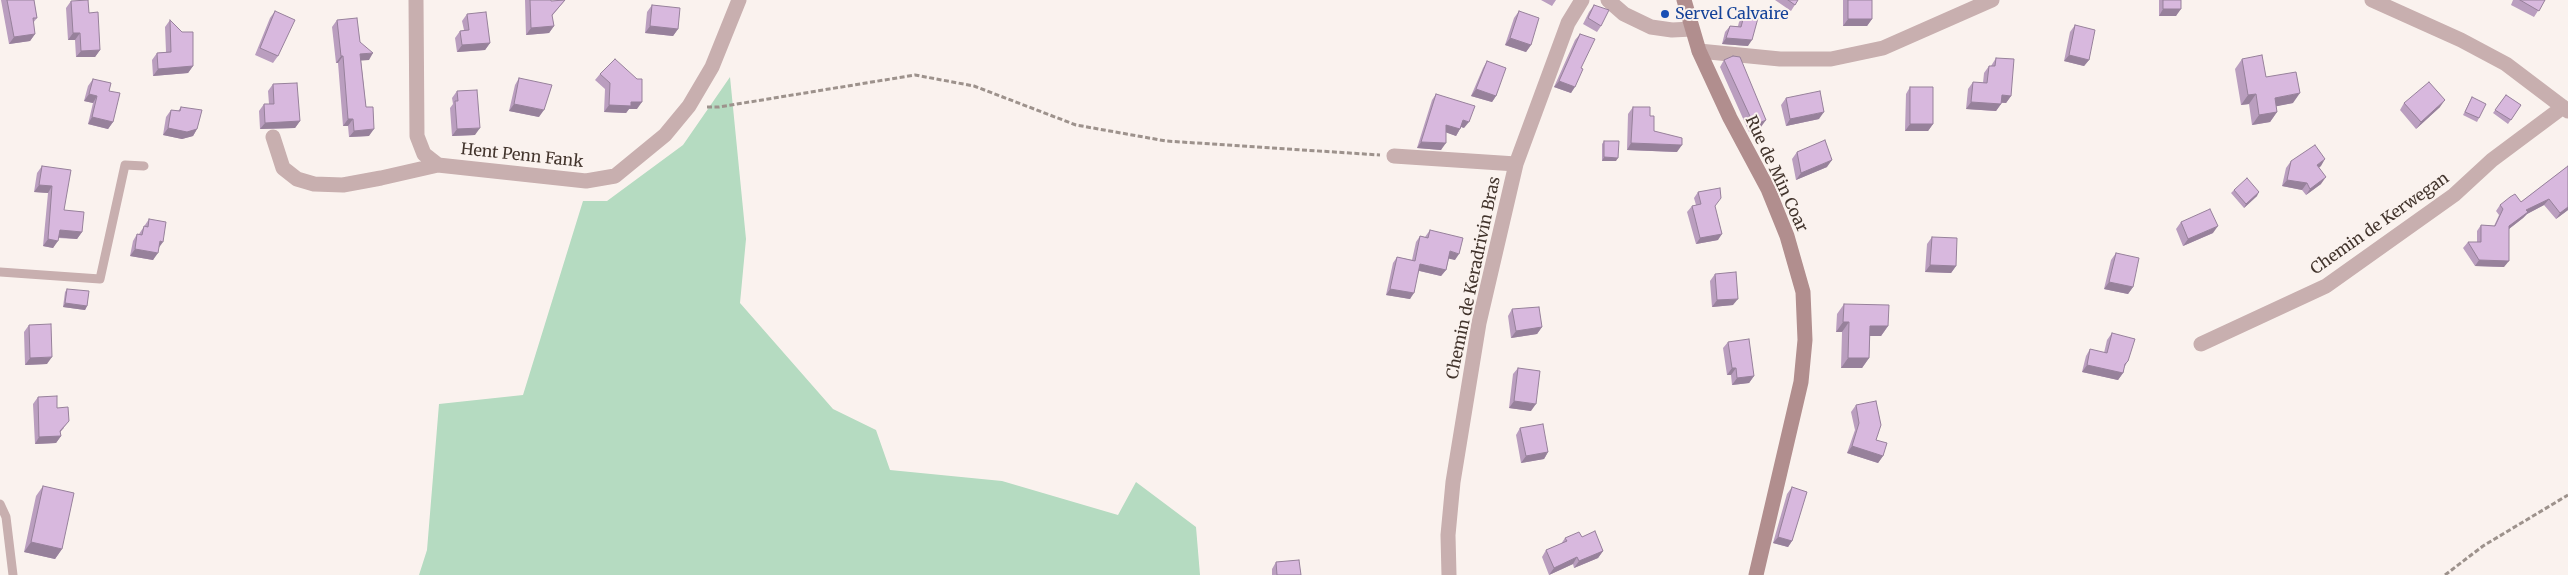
<!DOCTYPE html>
<style>
body{margin:0}
canvas{display:block;background:#faf2ee}
</style>
<canvas width="2568" height="575"></canvas>
<script>
const c = document.querySelector('canvas').getContext('2d');
c.lineJoin = 'round';
function fillPath(path, color) { c.fillStyle = color; c.fill(path, 'evenodd'); }
const poly = rows => new Path2D(rows.map(r => 'M' + r).join(''));
function trace(path, color, width, dash) { c.strokeStyle = color; c.lineWidth = width; c.lineCap = dash ? 'butt' : 'round'; c.setLineDash(dash || []); c.stroke(path); }
function write(font, color, halo, rows, align = 'center') {
  c.font = font + ' Merriweather,serif'; c.lineWidth = 4; c.setLineDash([]); c.textBaseline = 'middle'; c.strokeStyle = halo; c.fillStyle = color; for (const [text, x, y, turn = 0] of rows) {
    c.save(); c.translate(x, y); c.rotate((+turn || 0) * Math.PI / 180); c.textAlign = isNaN(turn) ? turn : align; if (halo) c.strokeText(text, 0, 0); c.fillText(text, 0, 0); c.restore();
  }
}
fillPath(poly([
 [730,77,746,239,740,303,833,409,876,430,890,470,1002,481,1118,515,1136,482,1196,527,1200,575,419,575,427,550,439,404,523,395,583,201,607,201,683,145]
]), '#b5dbc1');
trace(poly([
 [707,107,719,107,915,75,974,86,1076,125,1166,141,1380,155],
 [2445,575,2483,546,2568,495]
]), '#9d928c', 3, [5, 2.5]);
trace(poly([
 [0,272,100,279,125,165,144,166],
 [0,504,6,517,13,575]
]), '#c8afaf', 9);
trace(poly([
 [416,0,417,136,424,154,438,165,586,181,615,176,665,135,689,106,712,67,739,0],
 [1608,0,1624,14,1651,27,1672,30,1692,29],
 [2372,0,2461,40,2506,64,2568,111],
 [1699,51,1780,59,1831,59,1883,48,1992,0],
 [273,137,283,168,297,179,314,184,343,185,381,178,438,165],
 [1394,156,1516,164],
 [2201,344,2326,286,2454,195,2492,160,2563,107],
 [1449,575,1448,535,1453,482,1479,323,1516,164,1568,23,1582,0]
]), '#c8afaf', 15);
trace(poly([
 [1684,0,1699,51,1730,118,1768,189,1787,236,1803,292,1805,340,1801,382,1756,575]
]), '#b18e8e', 15);
fillPath(poly([
 [1,0,34,0,37,18,33,23,35,34,30,41,9,44],
 [525,0,551,0,551,1,565,0,552,16,554,26,549,33,526,35],
 [1541,0,1556,0,1552,6],
 [1775,0,1798,0,1791,11],
 [1843,0,1872,0,1872,19,1867,26,1843,26],
 [2159,0,2181,0,2176,16,2159,16],
 [2513,0,2545,0,2534,17,2511,5],
 [71,1,89,13,100,50,95,57,76,57,75,40,68,40,66,8],
 [652,5,678,29,673,36,645,33,647,12],
 [1594,5,1601,26,1597,32,1583,24,1589,12],
 [275,11,278,56,273,63,255,55,270,18],
 [1519,11,1531,45,1526,52,1505,45,1514,18],
 [467,14,490,43,485,50,457,52,455,38,460,31,464,30,462,21],
 [1744,16,1748,46,1722,44,1725,32,1730,26,1738,26,1739,22],
 [170,20,193,66,188,73,153,76,152,60,157,53,166,52,165,27],
 [337,20,360,42,369,60,361,60,369,136,349,137,348,126,343,126,338,63,336,63,332,27],
 [2075,25,2089,60,2084,66,2064,61,2070,32],
 [1580,34,1581,68,1571,93,1554,87,1575,40],
 [1996,58,2011,96,2006,103,2001,103,2001,104,1996,111,1966,109,1968,89,1973,82,1983,83,1984,73,1989,66,1991,66],
 [2242,59,2293,103,2276,106,2277,112,2270,122,2252,125,2249,104,2241,105,2235,69],
 [1724,60,1761,127,1749,132,1720,67],
 [1487,61,1496,96,1492,102,1471,96,1483,68],
 [600,74,637,79,637,109,629,109,626,113,604,112,605,89,595,80],
 [519,78,539,117,509,111,515,85],
 [93,79,109,91,113,122,108,129,88,124,93,103,84,101,88,86],
 [273,84,300,121,295,128,260,129,259,111,264,104,269,104,268,91],
 [1910,87,1933,124,1928,131,1905,131,1906,94],
 [457,91,475,135,452,136,450,108,453,104,452,98],
 [1436,94,1464,128,1461,127,1456,136,1446,132,1441,150,1417,148,1432,100],
 [2506,95,2521,105,2508,124,2493,113],
 [2472,97,2479,118,2477,122,2463,115],
 [1786,98,1819,119,1786,126,1781,105],
 [2404,103,2440,107,2416,129,2400,110],
 [181,107,197,129,193,136,182,139,163,135,166,117,171,110,178,111],
 [1633,107,1650,116,1654,131,1677,152,1627,150,1628,114],
 [1604,141,1616,161,1602,161,1602,144],
 [1797,152,1827,167,1796,180,1792,159],
 [2291,161,2321,166,2319,167,2321,184,2306,195,2302,190,2282,186,2286,168],
 [42,166,64,210,82,232,77,239,58,238,53,248,43,246,48,193,34,192,37,173],
 [2568,166,2568,210,2556,219,2544,205,2527,214,2523,218,2509,229,2504,267,2475,266,2463,248,2468,242,2477,242,2477,231,2481,225,2494,226,2499,215,2496,211,2500,205,2521,202],
 [2234,190,2257,196,2244,208,2231,193],
 [1698,192,1715,206,1718,240,1696,244,1687,212,1692,206,1696,205,1694,198],
 [149,219,158,249,153,260,130,256,133,241,137,234,139,234],
 [2181,222,2213,233,2183,246,2176,229],
 [1430,230,1455,260,1449,258,1446,270,1441,276,1419,271,1410,299,1386,295,1393,263,1397,257,1412,260,1416,242,1420,236,1425,237],
 [1932,237,1956,266,1951,273,1925,272,1927,244],
 [2116,253,2133,287,2128,294,2104,289,2111,260],
 [1715,274,1733,305,1712,307,1710,281],
 [67,289,87,306,85,310,63,307,65,292],
 [1844,304,1888,326,1881,336,1870,336,1869,358,1862,368,1841,368,1842,332,1836,332,1837,314],
 [1512,309,1542,327,1537,334,1511,338,1508,316],
 [29,325,47,364,25,365,24,332],
 [2112,333,2128,361,2124,368,2123,373,2118,380,2082,372,2086,356,2090,349,2104,353,2107,340],
 [1728,342,1754,376,1749,383,1732,385,1731,375,1727,375,1723,348],
 [1518,368,1531,411,1509,408,1513,374],
 [38,397,57,408,64,428,60,432,61,436,56,443,35,444,33,404],
 [1856,405,1883,456,1878,463,1847,453,1855,430,1851,412],
 [1520,428,1548,452,1544,459,1521,463,1516,435],
 [43,486,62,549,55,559,24,552,36,496],
 [1792,487,1792,541,1788,547,1773,543,1787,494],
 [1582,537,1603,551,1598,558,1574,568,1573,564,1549,575,1542,557,1546,550,1561,544,1565,538],
 [1276,562,1301,575,1272,575,1272,569]
]), '#ba9ebf');
fillPath(poly([
 [2163,9,2181,9,2176,16,2159,16],
 [1848,19,1872,19,1867,26,1843,26],
 [554,26,549,33,526,35,531,28],
 [650,26,678,29,673,36,645,33],
 [73,33,80,33,75,40,68,40],
 [35,34,30,41,9,44,14,37],
 [1510,38,1531,45,1526,52,1505,45],
 [1726,38,1752,40,1748,46,1722,44],
 [490,43,485,50,457,52,462,45],
 [100,50,95,57,76,57,81,51],
 [373,53,369,60,356,61,360,54],
 [2069,55,2089,60,2084,66,2064,61],
 [341,56,343,56,338,63,336,63],
 [193,66,188,73,153,76,158,69],
 [1559,81,1575,87,1571,93,1554,87],
 [1476,89,1496,96,1492,102,1471,96],
 [2300,93,2293,103,2268,108,2275,98],
 [89,94,97,96,93,103,84,101],
 [2256,94,2249,104,2241,105,2248,95],
 [2002,95,2011,96,2006,103,1997,102],
 [2445,100,2440,107,2416,129,2421,122],
 [631,102,642,102,637,109,629,109,626,113,604,112,609,105],
 [1971,102,2001,104,1996,111,1966,109],
 [514,104,544,110,539,117,509,111],
 [1824,112,1819,119,1786,126,1790,119],
 [2277,112,2270,122,2252,125,2259,115],
 [92,117,113,122,108,129,88,124],
 [348,119,353,119,348,126,343,126],
 [1463,120,1469,122,1464,128,1459,126],
 [1766,120,1761,127,1749,132,1754,125],
 [300,121,295,128,260,129,265,123],
 [1910,124,1933,124,1928,131,1905,131],
 [1446,125,1460,129,1456,136,1442,131],
 [168,128,197,129,193,136,182,139,163,135],
 [480,128,475,135,452,136,457,129],
 [374,129,369,136,349,137,354,131],
 [1421,142,1446,143,1441,150,1417,148],
 [1631,143,1682,145,1677,152,1627,150],
 [1604,157,1618,158,1616,161,1602,161],
 [2325,159,2321,166,2313,172,2317,165],
 [1832,160,1827,167,1796,180,1801,173],
 [2326,177,2321,184,2306,195,2310,189],
 [2287,180,2307,183,2302,190,2282,186],
 [39,185,52,186,48,193,34,192],
 [2259,192,2257,196,2244,208,2246,204],
 [2549,199,2544,205,2527,214,2523,218,2505,232,2509,226,2526,210],
 [2568,207,2568,210,2556,219,2560,213],
 [2218,226,2213,233,2183,246,2188,239],
 [60,230,82,232,77,239,55,237],
 [1722,234,1718,240,1696,244,1700,238],
 [48,239,58,241,53,248,43,246],
 [160,241,163,242,158,249],
 [135,249,158,253,153,260,130,256],
 [1450,251,1459,254,1455,260,1446,258],
 [2479,260,2509,261,2504,267,2475,266],
 [1420,264,1446,270,1441,276,1416,270],
 [1930,265,1956,266,1951,273,1925,272],
 [2109,282,2133,287,2128,294,2104,289],
 [1390,289,1414,293,1410,299,1386,295],
 [1738,299,1733,305,1712,307,1717,300],
 [65,303,87,306,85,310,63,307],
 [1843,322,1849,322,1842,332,1836,332],
 [1870,326,1888,326,1881,336,1863,336],
 [1542,327,1537,334,1511,338,1516,331],
 [52,357,47,364,25,365,30,358],
 [1848,358,1869,358,1862,368,1841,368],
 [2087,365,2123,373,2118,380,2082,372],
 [1732,368,1736,368,1731,375,1727,375],
 [1754,376,1749,383,1732,385,1737,378],
 [1514,401,1536,404,1531,411,1509,408],
 [69,421,57,436,61,436,56,443,35,444,39,437,60,431],
 [1852,446,1883,456,1878,463,1847,453],
 [1548,452,1544,459,1521,463,1526,456],
 [1778,537,1792,541,1788,547,1773,543],
 [31,542,62,549,55,559,24,552],
 [1603,551,1598,558,1574,568,1579,561],
 [1577,557,1573,564,1549,575,1554,568]
]), '#97819b');
const building = poly([
 [7,0,34,0,37,18,33,18,35,34,14,37,7,0],
 [88,0,89,13,98,12,100,50,81,51,80,33,73,33,71,1,88,0],
 [530,0,551,0,551,1,565,0,552,15,554,26,531,28,530,0],
 [1788,0,1798,0,1795,5,1788,0],
 [1848,0,1872,0,1872,19,1848,19,1848,0],
 [2163,0,2181,0,2181,9,2163,9,2163,0],
 [2520,0,2545,0,2539,11,2520,0],
 [652,5,680,8,678,29,650,26,652,5],
 [1594,5,1609,10,1601,26,1588,18,1594,5],
 [275,11,295,20,278,56,260,48,275,11],
 [1519,11,1539,18,1531,45,1510,38,1519,11],
 [486,12,490,43,462,45,460,31,469,30,467,14,486,12],
 [1744,16,1758,18,1752,40,1726,38,1730,26,1741,27,1744,16],
 [357,18,360,42,373,53,360,54,366,107,373,107,374,129,354,131,353,119,348,119,343,56,341,56,337,20,357,18],
 [170,20,182,32,193,32,193,66,158,69,157,53,171,52,170,20],
 [2075,25,2095,30,2089,60,2069,55,2075,25],
 [1580,34,1595,39,1581,68,1583,69,1575,87,1559,81,1580,34],
 [2262,55,2266,77,2296,72,2300,93,2275,98,2277,112,2259,115,2256,94,2248,95,2242,59,2262,55],
 [1733,56,1740,57,1766,120,1754,125,1724,60,1733,56],
 [1996,58,2014,59,2011,96,2002,95,2001,104,1971,102,1973,82,1987,83,1989,66,1995,66,1996,58],
 [615,59,637,79,642,79,642,102,631,102,631,106,609,105,610,83,600,74,615,59],
 [1487,61,1506,68,1496,96,1476,89,1487,61],
 [519,78,552,85,544,110,514,104,519,78],
 [93,79,111,83,109,91,120,93,113,122,92,117,97,96,89,94,93,79],
 [2429,82,2445,100,2421,122,2404,103,2429,82],
 [297,83,300,121,265,123,264,104,274,104,273,84,297,83],
 [1910,87,1933,87,1933,124,1910,124,1910,87],
 [477,90,480,128,457,129,455,101,458,101,457,91,477,90],
 [1820,91,1824,112,1790,119,1786,98,1820,91],
 [1436,94,1475,106,1469,122,1463,120,1460,129,1446,125,1446,143,1421,142,1436,94],
 [2506,95,2521,105,2511,120,2495,110,2506,95],
 [2472,97,2486,104,2479,118,2465,112,2472,97],
 [181,107,202,110,197,129,187,132,168,128,171,110,180,111,181,107],
 [1633,107,1650,107,1650,116,1654,116,1654,131,1682,138,1682,145,1631,143,1633,107],
 [1825,140,1832,160,1801,173,1797,152,1825,140],
 [1604,141,1619,141,1618,158,1604,157,1604,141],
 [2315,145,2325,159,2317,165,2326,177,2310,189,2307,183,2287,180,2291,161,2315,145],
 [42,166,71,170,64,210,84,212,82,232,60,230,58,241,48,239,52,186,39,185,42,166],
 [2568,166,2568,207,2560,213,2549,199,2526,210,2528,212,2509,226,2509,261,2479,260,2468,242,2481,242,2481,225,2495,226,2503,209,2500,205,2510,197,2515,194,2521,202,2568,166],
 [2247,178,2259,192,2246,204,2234,190,2247,178],
 [1720,188,1721,198,1715,206,1722,234,1700,238,1692,206,1701,204,1698,192,1720,188],
 [2210,209,2218,226,2188,239,2181,222,2210,209],
 [149,219,166,222,163,242,160,241,158,253,135,249,137,234,142,235,144,226,148,227,149,219],
 [1430,230,1463,238,1459,254,1450,251,1446,270,1420,264,1414,293,1390,289,1397,257,1415,261,1420,236,1428,238,1430,230],
 [1932,237,1957,238,1956,266,1930,265,1932,237],
 [2116,253,2139,258,2133,287,2109,282,2116,253],
 [1736,272,1738,299,1717,300,1715,274,1736,272],
 [67,289,89,291,87,306,65,303,67,289],
 [1844,304,1889,305,1888,326,1870,326,1869,358,1848,358,1849,322,1843,322,1844,304],
 [1539,307,1542,327,1516,331,1512,309,1539,307],
 [51,324,52,357,30,358,29,325,51,324],
 [2112,333,2135,339,2128,361,2125,364,2123,373,2087,365,2090,349,2107,353,2112,333],
 [1749,339,1754,376,1737,378,1736,368,1732,368,1728,342,1749,339],
 [1518,368,1540,371,1536,404,1514,401,1518,368],
 [57,396,57,408,68,407,69,421,60,431,61,436,39,437,38,397,57,396],
 [1876,401,1881,425,1876,440,1887,443,1883,456,1852,446,1859,423,1856,405,1876,401],
 [1543,424,1548,452,1526,456,1520,428,1543,424],
 [43,486,74,493,62,549,31,542,43,486],
 [1792,487,1807,492,1792,541,1778,537,1792,487],
 [1595,531,1603,551,1579,561,1577,557,1554,568,1546,550,1567,541,1565,538,1579,532,1582,537,1595,531],
 [1299,560,1301,575,1277,575,1276,562,1299,560]
]);
fillPath(building, '#d8b8de');
trace(building, '#97819b', 1);
for (const [x, y, r, color] of [
 [1665,14,5,"#1a4fb4"]
]) { const dot = new Path2D(); dot.arc(x, y, r, 0, 2 * Math.PI); c.fillStyle = color; c.fill(dot); trace(dot, '#faf2ee', 2); }
write('16px', '#164399', '#faf2ee', [
 ["Servel Calvaire",1675,14]
], 'left');
write('16px', '#42342c', '#faf2ee', [
 ["Hent Penn Fank",522,156,6],
 ["Rue de Min Coar",1776,174,65],
 ["Chemin de Kerwegan",2380,224,-35],
 ["Chemin de Keradrivin Bras",1474,278,-78]
]);
</script>
